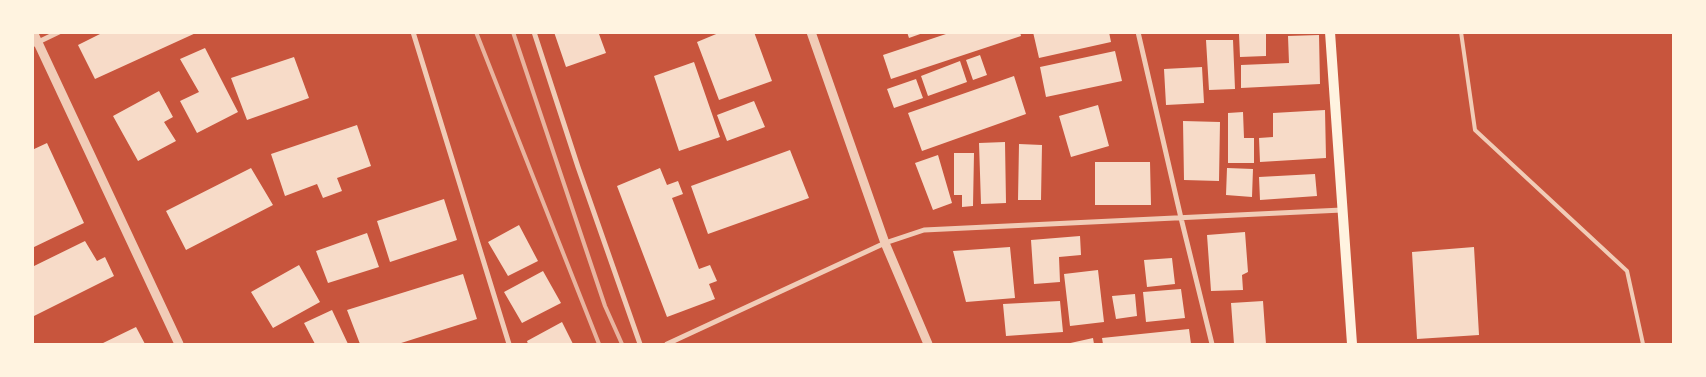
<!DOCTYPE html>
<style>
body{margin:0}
#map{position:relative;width:1706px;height:377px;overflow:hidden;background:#c8553d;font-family:Ubuntu,sans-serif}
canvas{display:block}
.frame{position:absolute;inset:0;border:34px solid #fff3e0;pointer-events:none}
</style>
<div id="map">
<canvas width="1706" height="377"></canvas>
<div class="frame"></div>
</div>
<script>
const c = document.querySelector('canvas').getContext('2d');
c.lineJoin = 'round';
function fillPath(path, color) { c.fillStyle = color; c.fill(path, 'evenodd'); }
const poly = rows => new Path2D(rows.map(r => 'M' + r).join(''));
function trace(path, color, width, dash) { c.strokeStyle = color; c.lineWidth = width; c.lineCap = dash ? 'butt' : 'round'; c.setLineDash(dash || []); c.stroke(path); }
fillPath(poly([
 [104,32,198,32,95,79,78,45],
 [554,32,604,32,599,34,606,53,566,67],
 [721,32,754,32,772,81,719,100,697,42],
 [907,32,923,32,923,33,909,38],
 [952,32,1020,32,1021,36,891,79,883,55],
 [1033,32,1109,32,1111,42,1039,58],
 [1239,34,1266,34,1266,56,1240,57],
 [1319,35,1320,84,1241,88,1241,65,1289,63,1288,36],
 [1206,40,1233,40,1235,89,1209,90],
 [205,48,238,112,197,133,180,101,199,92,180,59],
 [1115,51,1122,81,1046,97,1040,67],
 [980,55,987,75,973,80,966,60],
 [294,57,309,98,247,120,231,78],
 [960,61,967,82,928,96,921,76],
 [694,62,720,137,679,151,654,76],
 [1202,67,1204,103,1166,105,1164,69],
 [1014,76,1026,114,922,151,908,113],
 [916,79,923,98,894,108,887,89],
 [159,91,173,117,164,122,176,141,138,161,113,116],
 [754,101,765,127,727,141,717,115],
 [1098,105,1109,146,1071,157,1059,116],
 [1325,110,1326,158,1260,162,1259,138,1273,137,1273,113],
 [1243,112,1244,138,1254,138,1254,163,1228,163,1228,113],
 [1183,121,1220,122,1219,181,1184,180],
 [357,125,371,166,337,178,342,191,323,198,317,184,285,196,271,154],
 [1005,142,1006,203,981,204,979,143],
 [47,143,84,223,32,248,32,150],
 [1019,144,1042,145,1041,200,1018,200],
 [790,150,809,198,708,234,691,186],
 [954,153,974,153,973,206,962,207,962,195,954,195],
 [938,155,952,203,933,210,915,163],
 [1095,162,1150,162,1151,205,1095,205],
 [251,168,273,205,186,250,166,211],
 [660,168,667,185,678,181,683,194,672,198,699,269,710,265,717,281,709,284,715,299,667,317,617,186],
 [1227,168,1253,169,1252,197,1226,195],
 [1315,174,1317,196,1260,200,1259,177],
 [444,199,457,240,390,262,377,221],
 [519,225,538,261,508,276,488,242],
 [1245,232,1248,272,1242,275,1243,290,1211,291,1207,235],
 [367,233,379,267,328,283,316,251],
 [1080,236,1081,255,1059,257,1060,282,1034,284,1031,240],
 [85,241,97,261,105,257,114,276,32,317,32,267],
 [1010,247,1015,298,966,302,953,251],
 [1474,247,1479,335,1417,339,1412,252],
 [1172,258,1175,284,1147,287,1144,260],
 [299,265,320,302,273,328,251,292],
 [1098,270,1104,322,1070,326,1064,274],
 [543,271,561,303,522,323,504,292],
 [463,274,477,319,398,344,360,344,347,310],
 [1181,289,1185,318,1146,322,1143,292],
 [1135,294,1137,316,1116,319,1112,296],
 [1060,301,1063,332,1006,336,1003,304],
 [1263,301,1266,344,1234,344,1231,303],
 [332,310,348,344,315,344,304,323],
 [562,322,573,344,528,344,527,341],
 [136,327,145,344,101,344],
 [1189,329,1191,344,1103,344,1102,338],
 [1093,338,1094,344,1066,344]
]), '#f7dbc8');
trace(poly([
 [1461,32,1475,130,1627,271,1643,344]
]), '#f1ccb7', 4);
trace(poly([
 [413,32,509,344],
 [534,32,578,167,640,344],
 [1138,32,1181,218,1212,344],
 [32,45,59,32],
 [667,344,885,243,924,230,1342,210]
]), '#f1ccb7', 5);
trace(poly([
 [33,32,179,344],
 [811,32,885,243,928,344]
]), '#f1ccb7', 9);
trace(poly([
 [1330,32,1352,344]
]), '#fff3e0', 10);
trace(poly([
 [476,32,599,344],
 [513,32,605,306,622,344]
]), '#e9b49f', 4);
</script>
